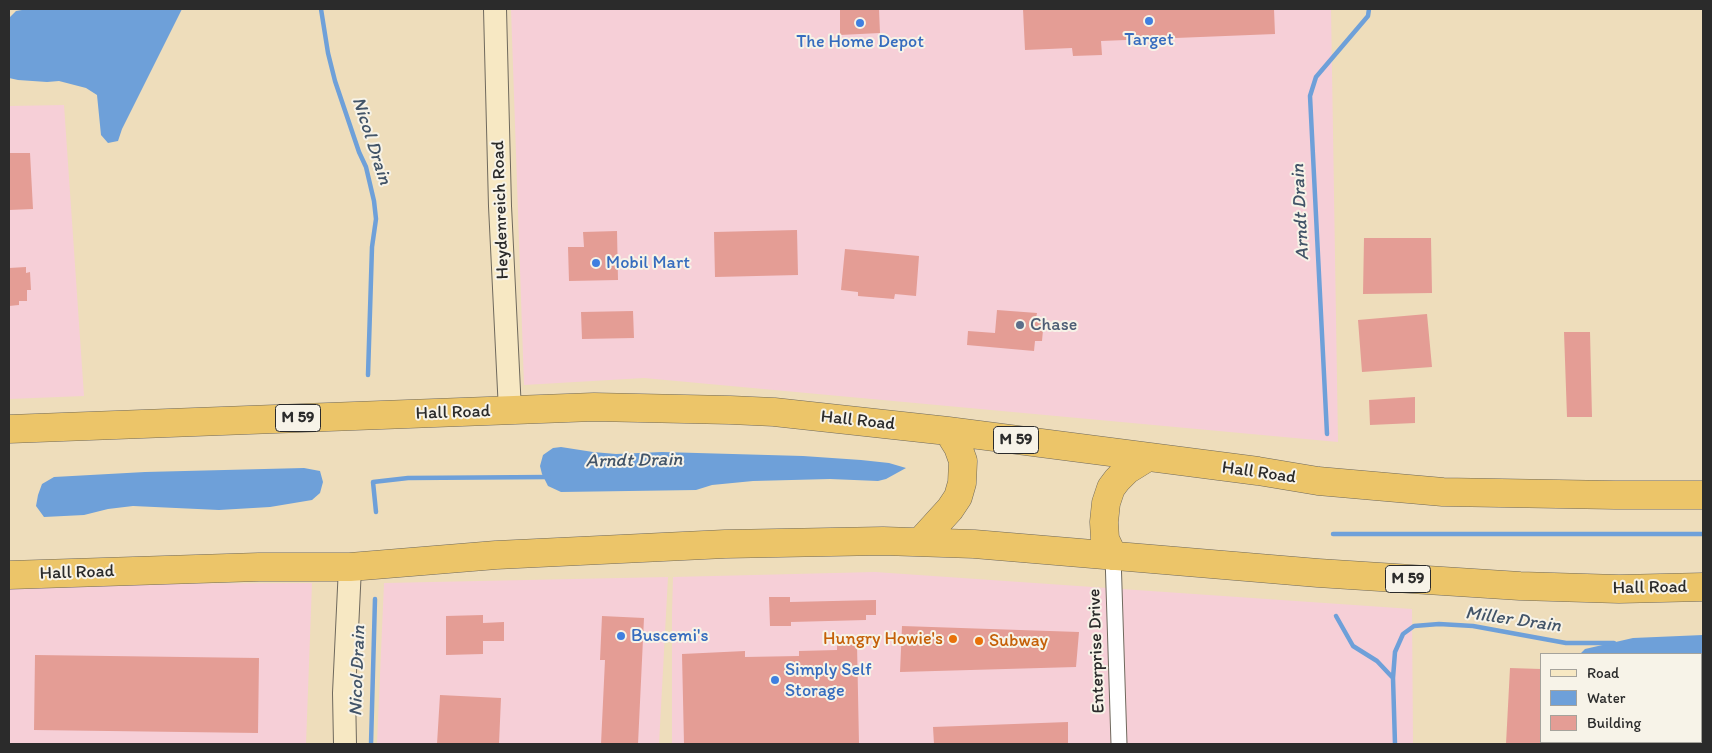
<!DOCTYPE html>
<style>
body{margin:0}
#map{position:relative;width:1712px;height:753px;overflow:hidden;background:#edb;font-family:Itim,sans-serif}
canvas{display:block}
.frame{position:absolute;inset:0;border:10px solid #2b2b2b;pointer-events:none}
.legend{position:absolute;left:1540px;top:653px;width:162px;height:90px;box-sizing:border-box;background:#f7f3e8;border:1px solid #a5a39c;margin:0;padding:6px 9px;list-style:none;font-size:15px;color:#2b2b2b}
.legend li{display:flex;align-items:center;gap:10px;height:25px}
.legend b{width:25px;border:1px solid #a5a39c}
</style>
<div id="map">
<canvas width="1712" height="753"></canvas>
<div class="frame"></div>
<ul class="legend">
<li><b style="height:6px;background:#f7e8c3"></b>Road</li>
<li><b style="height:14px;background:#6ea0d9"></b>Water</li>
<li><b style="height:14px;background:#e49d95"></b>Building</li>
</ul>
</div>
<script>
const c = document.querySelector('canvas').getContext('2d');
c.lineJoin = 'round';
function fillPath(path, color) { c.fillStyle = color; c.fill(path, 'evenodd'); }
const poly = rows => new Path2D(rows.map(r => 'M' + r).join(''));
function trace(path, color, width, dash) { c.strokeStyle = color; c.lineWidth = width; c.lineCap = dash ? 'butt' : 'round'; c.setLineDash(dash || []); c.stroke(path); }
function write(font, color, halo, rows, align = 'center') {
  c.font = font + ' Itim,sans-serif'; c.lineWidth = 4; c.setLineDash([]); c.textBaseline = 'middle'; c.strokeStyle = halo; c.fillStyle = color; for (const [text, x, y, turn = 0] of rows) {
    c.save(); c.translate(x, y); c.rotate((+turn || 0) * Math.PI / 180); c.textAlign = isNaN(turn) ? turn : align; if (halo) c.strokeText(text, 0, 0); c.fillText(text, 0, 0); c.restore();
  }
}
fillPath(poly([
 [511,9,1331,9,1338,442,644,378,524,385],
 [64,105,84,396,9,399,9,106],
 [875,572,1412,609,1413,744,672,744,672,613,673,577],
 [668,577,659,744,377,744,384,583],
 [312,583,306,744,9,744,9,586,74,584]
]), '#f6cfd7');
fillPath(poly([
 [28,9,182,9,122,129,118,141,108,143,101,135,97,95,86,88,59,81,47,82,18,80,9,78,9,18,16,11],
 [561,447,593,452,616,454,662,452,803,456,861,460,889,463,906,468,886,479,878,481,830,479,753,481,712,485,696,490,561,492,548,486,542,474,540,466,543,455,553,448],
 [304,468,320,471,323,482,320,493,312,500,270,507,219,510,133,506,108,509,84,515,44,517,36,506,38,495,42,484,54,477,145,472],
 [1703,635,1703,744,1572,744,1572,742,1701,742,1701,654,1580,654,1585,649,1633,638]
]), '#6ea0d9');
trace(poly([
 [321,9,328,53,335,81,359,152,366,167,374,201,376,219,372,247,368,375],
 [1327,434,1310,96,1316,77,1368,16,1369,9],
 [376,512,373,482,408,478,549,477],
 [1333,534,1703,534],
 [1336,616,1353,646,1377,661,1393,678],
 [371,744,375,599],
 [1395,744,1393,678,1395,652,1403,634,1414,626,1439,624,1473,626,1566,643,1614,643]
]), '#6ea0d9', 4.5);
fillPath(poly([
 [840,9,879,9,880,33,840,35],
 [1023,9,1274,9,1275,34,1101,41,1102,55,1073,56,1072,48,1025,50],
 [9,153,30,153,33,209,9,210],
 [797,230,798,275,715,277,714,232],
 [617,231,618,280,569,281,568,247,584,247,583,232],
 [1364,238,1431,238,1432,293,1363,294],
 [845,249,919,256,916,296,895,294,894,299,858,296,858,292,841,290],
 [26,267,26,273,30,272,31,290,27,290,27,301,19,301,19,305,9,306,9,268],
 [997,310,1037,313,1036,318,1044,319,1042,341,1035,341,1034,351,967,345,968,331,995,333],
 [633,311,634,338,582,339,581,312],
 [1427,314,1432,367,1362,372,1358,320],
 [1564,332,1590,332,1592,417,1567,417],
 [1415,397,1415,423,1370,425,1369,400],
 [769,597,790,597,790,602,876,600,876,615,866,615,866,620,791,622,791,626,770,626],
 [483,615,483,623,504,622,504,641,483,641,483,654,446,655,446,616],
 [602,616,644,618,638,744,601,744,605,660,600,660],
 [902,626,1079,632,1076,667,900,672],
 [837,643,857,643,859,744,684,744,682,654,745,651,745,657,799,656,799,651,837,650],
 [35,655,259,658,258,733,34,730],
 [1510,668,1541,669,1540,744,1506,744],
 [440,695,501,698,499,744,437,744],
 [1068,722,1068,744,934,744,933,727]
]), '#e49d95');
const street = poly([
 [1113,556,1119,744]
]);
const secondary = poly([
 [495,9,500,206,510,411],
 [345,744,344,693,350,567]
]);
const highway = poly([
 [9,429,594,407,730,410,774,412,948,431,1258,471,1318,481,1443,492,1615,495,1703,495],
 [920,542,950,509,958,497,962,483,963,461,958,447,948,431],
 [1113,556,1105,539,1104,522,1106,503,1111,488,1117,480,1127,470,1148,457],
 [9,575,259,567,350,567,496,555,725,544,883,541,974,544,1318,573,1520,586,1619,589,1703,587]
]);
trace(street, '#6f695d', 17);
trace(secondary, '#6f695d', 24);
trace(highway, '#6f695d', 29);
trace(street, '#fff', 15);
trace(secondary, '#f7e8c3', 22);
trace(highway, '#ecc569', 28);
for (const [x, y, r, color] of [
 [1149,21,5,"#3f7fe0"],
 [860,23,5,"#3f7fe0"],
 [596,263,5,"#3f7fe0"],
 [1020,325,5,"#5c6f8a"],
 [621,636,5,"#3f7fe0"],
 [953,639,5,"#e8710a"],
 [979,641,5,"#e8710a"],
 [775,680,5,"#3f7fe0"]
]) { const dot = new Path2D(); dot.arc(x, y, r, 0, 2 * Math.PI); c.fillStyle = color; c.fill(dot); trace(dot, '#f7f3e8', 2); }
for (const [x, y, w] of [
 [298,418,45],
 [1016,440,45],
 [1408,579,45]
]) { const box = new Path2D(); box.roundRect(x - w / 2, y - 13.5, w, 27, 4); c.fillStyle = '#f7f3e8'; c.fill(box); trace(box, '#2b2b2b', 1); }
write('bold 16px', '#2b2b2b', null, [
 ["M 59",298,418],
 ["M 59",1016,440],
 ["M 59",1408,579]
]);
write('18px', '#366cbe', '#f7f3e8', [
 ["Target",1149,40,"center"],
 ["The Home Depot",860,42,"center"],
 ["Mobil Mart",606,263],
 ["Buscemi's",631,636],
 ["Simply Self",785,670],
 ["Storage",785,691]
], 'left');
write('18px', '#2b2b2b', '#f7f3e8', [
 ["Heydenreich Road",501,210,-92],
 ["Hall Road",453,413,-2],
 ["Hall Road",858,421,6],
 ["Hall Road",1259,473,8],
 ["Hall Road",77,573,-2],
 ["Hall Road",1650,588,-1],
 ["Enterprise Drive",1097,651,-92]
]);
write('18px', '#4e5e75', '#f7f3e8', [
 ["Chase",1030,325]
], 'left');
write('18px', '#c56008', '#f7f3e8', [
 ["Hungry Howie's",943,639],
 ["Subway",989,641,"left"]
], 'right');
write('italic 19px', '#425468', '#f7f3e8', [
 ["Nicol Drain",371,141,72],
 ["Arndt Drain",1301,212,-93],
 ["Arndt Drain",634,461,-1],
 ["Miller Drain",1513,620,8],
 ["Nicol Drain",358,671,-88]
]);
</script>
